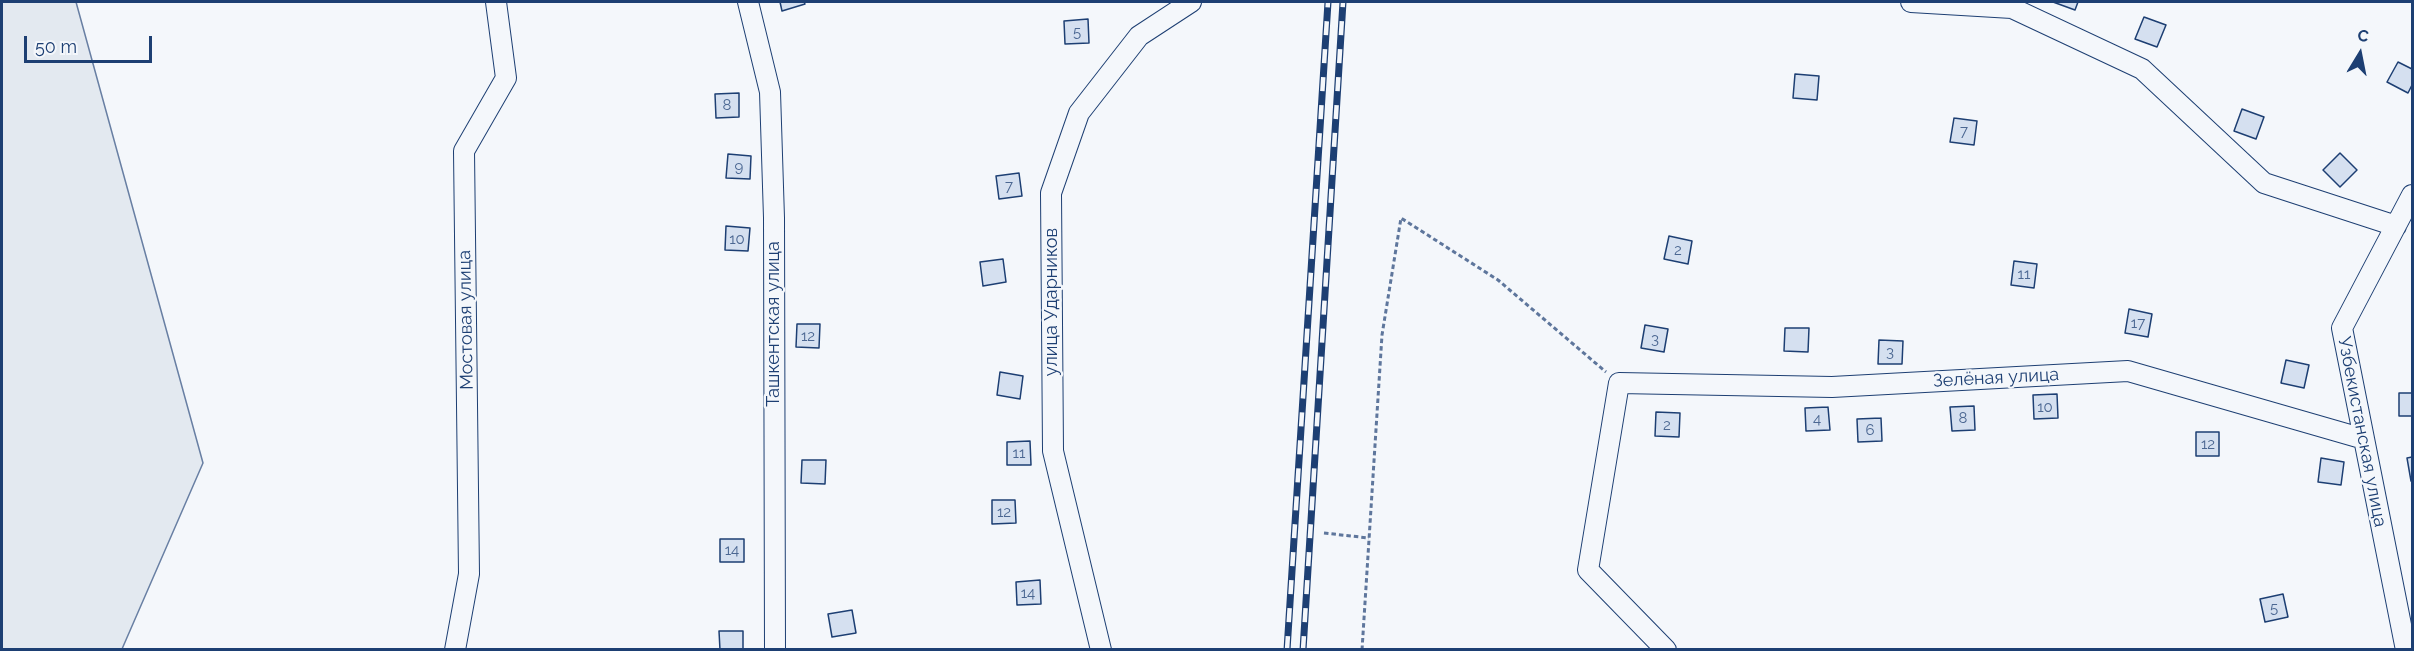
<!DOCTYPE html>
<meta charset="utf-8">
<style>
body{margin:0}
#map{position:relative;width:2414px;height:651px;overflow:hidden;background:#f4f7fb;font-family:Raleway,sans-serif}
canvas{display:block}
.frame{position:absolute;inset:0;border:3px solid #1d3f73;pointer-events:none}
.north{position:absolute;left:2330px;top:24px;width:60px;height:60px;-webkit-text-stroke:4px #f4f7fb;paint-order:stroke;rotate:10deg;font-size:16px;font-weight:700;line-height:24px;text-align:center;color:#1d3f73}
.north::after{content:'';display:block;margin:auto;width:21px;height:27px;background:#1d3f73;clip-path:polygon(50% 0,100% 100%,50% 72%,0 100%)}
.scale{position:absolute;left:24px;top:36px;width:128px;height:27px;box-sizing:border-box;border:3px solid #1d3f73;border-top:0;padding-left:8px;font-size:18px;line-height:21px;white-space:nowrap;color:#1d3f73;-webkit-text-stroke:4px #f4f7fb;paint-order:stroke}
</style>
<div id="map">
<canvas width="2414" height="651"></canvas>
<div class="frame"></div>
<div class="north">С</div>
<div class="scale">50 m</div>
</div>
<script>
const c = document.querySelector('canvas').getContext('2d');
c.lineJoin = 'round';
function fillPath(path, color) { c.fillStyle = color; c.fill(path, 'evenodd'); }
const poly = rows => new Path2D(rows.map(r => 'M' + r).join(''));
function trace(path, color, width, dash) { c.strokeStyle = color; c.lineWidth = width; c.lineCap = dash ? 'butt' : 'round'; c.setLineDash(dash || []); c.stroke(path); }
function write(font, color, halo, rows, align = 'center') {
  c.font = font + ' Raleway,sans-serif'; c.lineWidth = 4.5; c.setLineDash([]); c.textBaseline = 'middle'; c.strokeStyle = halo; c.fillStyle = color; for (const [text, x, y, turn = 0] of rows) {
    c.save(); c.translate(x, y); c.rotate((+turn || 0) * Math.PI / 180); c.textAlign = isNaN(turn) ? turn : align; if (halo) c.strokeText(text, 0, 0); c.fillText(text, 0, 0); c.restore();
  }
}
const green = poly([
 [2,2,76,2,203,463,122,649,2,649,2,2]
]);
fillPath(green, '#e3e9f0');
trace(green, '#687fa3', 1.5);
const building = poly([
 [780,2,804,2,805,4,782,11,780,2],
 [2053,2,2078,2,2075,10,2053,2],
 [2144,17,2166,25,2157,47,2135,39,2144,17],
 [1088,19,1089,43,1065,44,1064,21,1088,19],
 [2398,62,2412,69,2412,85,2408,93,2387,82,2398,62],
 [1795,74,1819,76,1817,100,1793,98,1795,74],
 [739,93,739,117,716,118,715,94,739,93],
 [2242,109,2264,117,2256,139,2234,131,2242,109],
 [1954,118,1977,121,1974,145,1950,142,1954,118],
 [2340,153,2357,170,2340,187,2323,170,2340,153],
 [728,154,751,156,750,179,726,178,728,154],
 [1019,173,1022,196,999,199,996,176,1019,173],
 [726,226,750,228,748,251,725,250,726,226],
 [1669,236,1692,241,1688,264,1664,259,1669,236],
 [1003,259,1006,282,983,286,980,262,1003,259],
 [2014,261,2037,264,2034,288,2011,285,2014,261],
 [2129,309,2152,314,2148,337,2125,333,2129,309],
 [797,324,820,324,819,348,796,347,797,324],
 [1645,325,1668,329,1664,352,1641,348,1645,325],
 [1785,328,1809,328,1808,352,1784,351,1785,328],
 [1879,340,1903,341,1902,364,1878,364,1879,340],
 [2286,360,2309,365,2304,388,2281,383,2286,360],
 [1000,372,1023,376,1020,399,997,395,1000,372],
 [2399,393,2412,393,2412,416,2399,416,2399,393],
 [2057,394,2058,418,2034,419,2033,395,2057,394],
 [1974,406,1975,430,1952,431,1950,407,1974,406],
 [1828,407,1830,430,1806,431,1805,408,1828,407],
 [1656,412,1680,413,1679,437,1655,436,1656,412],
 [1881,418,1882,441,1858,442,1857,419,1881,418],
 [2196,432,2219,432,2219,456,2196,456,2196,432],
 [1030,441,1031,465,1007,465,1007,442,1030,441],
 [2412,457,2412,481,2411,481,2407,458,2412,457],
 [2321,458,2344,462,2341,485,2318,482,2321,458],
 [802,460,826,460,825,484,801,483,802,460],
 [992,500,1015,500,1016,523,992,524,992,500],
 [720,539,744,539,744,562,720,562,720,539],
 [1040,580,1041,604,1017,605,1016,582,1040,580],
 [2283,594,2288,617,2265,622,2260,599,2283,594],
 [852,610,856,633,832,637,828,614,852,610],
 [719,631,743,631,743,650,720,650,719,631]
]);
fillPath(building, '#d5e0f0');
trace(building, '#1d3f73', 1.5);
const minor = poly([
 [748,2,770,92,774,218,775,650],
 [1911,2,2012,8,2142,69,2264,183,2396,226],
 [455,650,469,574,464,151,506,78,496,2],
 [1101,650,1053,451,1051,193,1079,113,1139,36,1191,2],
 [1666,650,1588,570,1619,383,1832,387,2128,371,2364,439],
 [2406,650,2342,328,2412,195]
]);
trace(minor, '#1d3f73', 22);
trace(poly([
 [1324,533,1369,538],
 [1362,650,1382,335,1401,218,1498,280,1606,372]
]), '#5e769c', 3, [4.5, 3]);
trace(minor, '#f4f7fb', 20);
const rail = poly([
 [1287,650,1328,2],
 [1303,650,1343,2]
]);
trace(rail, '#1d3f73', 7);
trace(rail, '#f4f7fb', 4.5, [14]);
write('15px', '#4b6792', null, [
 ["5",1077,32],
 ["8",727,105],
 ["7",1964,131],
 ["9",739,167],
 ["7",1009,186],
 ["10",737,239],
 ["2",1678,250],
 ["11",2024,274],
 ["17",2138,323],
 ["12",808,336],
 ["3",1655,339],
 ["3",1890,352],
 ["10",2045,407],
 ["8",1963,418],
 ["4",1817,419],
 ["2",1667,425],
 ["6",1870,430],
 ["12",2208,444],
 ["11",1019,453],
 ["12",1004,512],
 ["14",732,550],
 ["14",1028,593],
 ["5",2274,608]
]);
write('18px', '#1d3f73', '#f4f7fb', [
 ["улица Ударников",1052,302,-90],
 ["Мостовая улица",466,320,-91],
 ["Ташкентская улица",774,324,-90],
 ["Зелёная улица",1996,378,-3],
 ["Узбекистанская улица",2362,432,79]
]);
</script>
